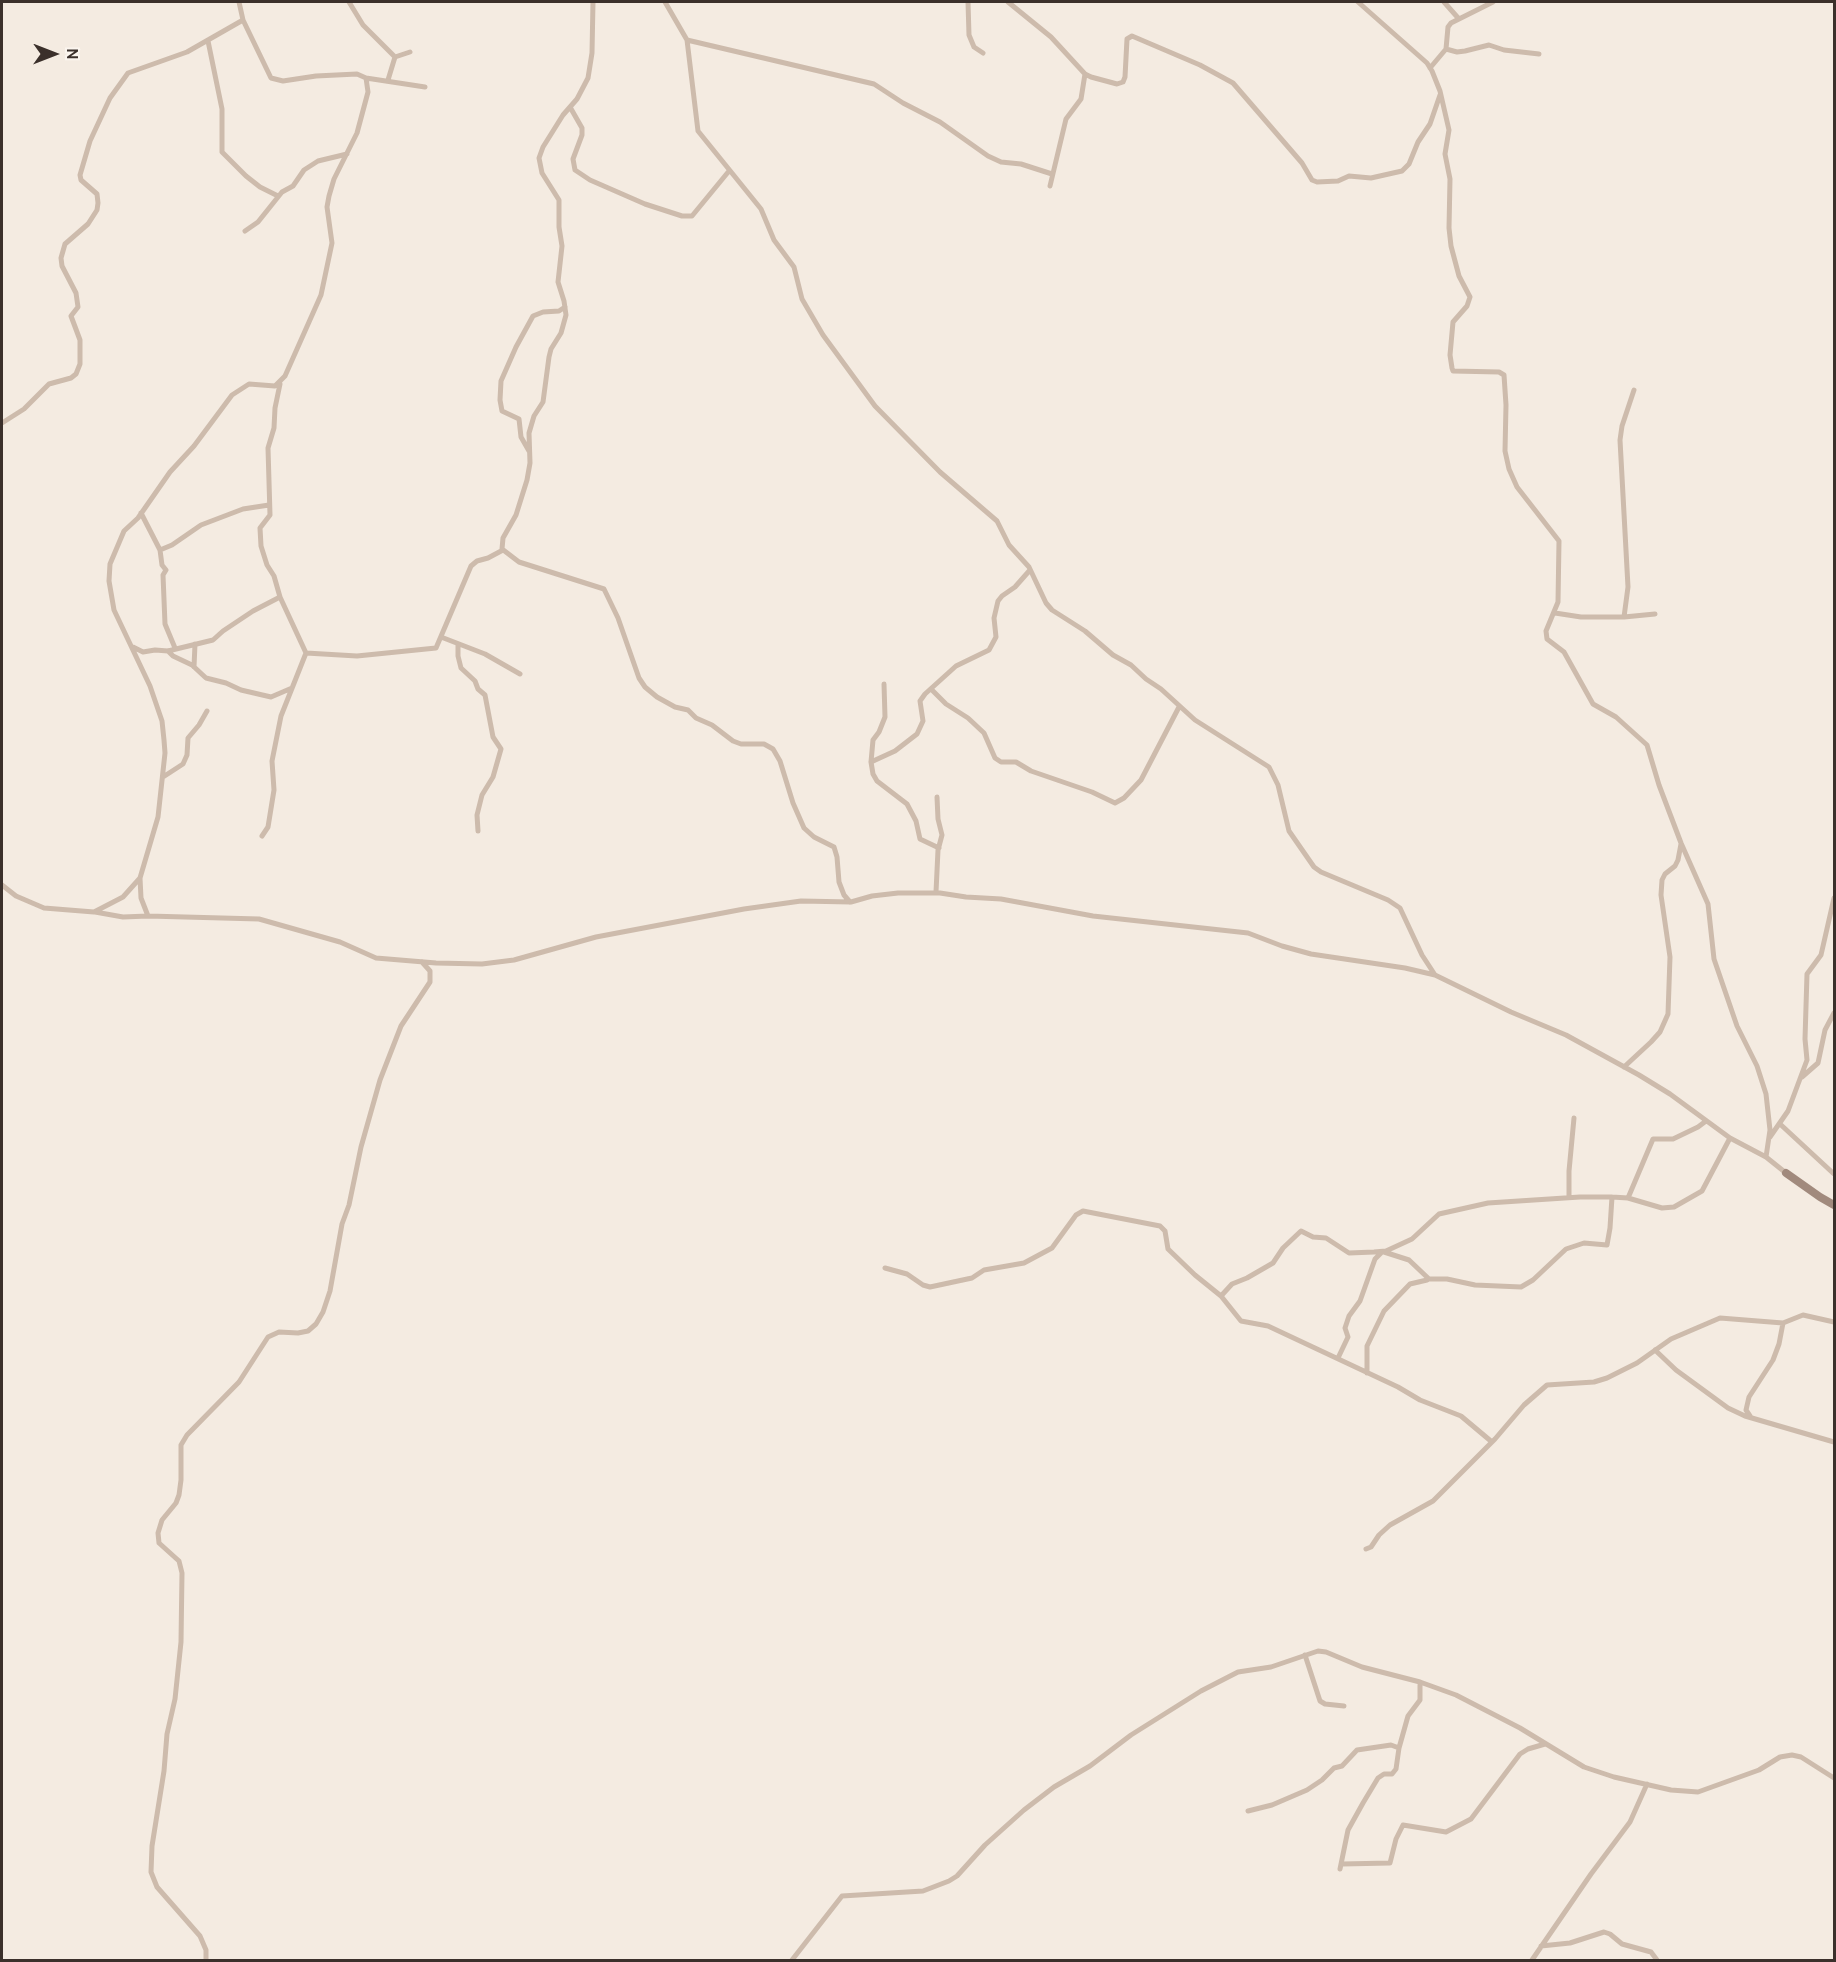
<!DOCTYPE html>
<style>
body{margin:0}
#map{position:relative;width:1836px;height:1962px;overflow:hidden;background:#f4ebe1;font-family:Cabin,sans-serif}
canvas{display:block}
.frame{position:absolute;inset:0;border:3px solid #3b302b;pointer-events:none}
.north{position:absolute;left:24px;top:24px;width:60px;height:60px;-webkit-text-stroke:4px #fbf5ee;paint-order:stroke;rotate:90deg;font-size:16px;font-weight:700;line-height:24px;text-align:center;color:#3b302b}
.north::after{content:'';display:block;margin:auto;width:21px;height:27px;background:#3b302b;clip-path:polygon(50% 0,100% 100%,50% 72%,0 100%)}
</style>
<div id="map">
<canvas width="1836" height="1962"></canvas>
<div class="frame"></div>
<div class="north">N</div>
</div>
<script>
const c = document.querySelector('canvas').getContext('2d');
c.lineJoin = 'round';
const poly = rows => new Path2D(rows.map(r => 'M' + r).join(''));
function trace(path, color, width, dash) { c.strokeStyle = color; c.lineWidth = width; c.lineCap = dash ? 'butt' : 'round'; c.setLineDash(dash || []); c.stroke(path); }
trace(poly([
 [1834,295,1834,298]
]), '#7fb0b2', 1.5);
trace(poly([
 [239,2,243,20,271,78,283,81,316,76,357,74,366,78,368,92,357,133,334,179,329,196,327,207,332,243,321,295,285,376,275,386,249,384,232,395,194,446,170,472,138,518,124,531,110,564,109,581,114,610,150,686,162,721,164,740,165,753,158,817,140,878,141,898,148,916,259,919,340,942,376,958,436,963,482,964,514,960,596,937,744,909,801,901,851,902,872,896,898,893,940,893,966,897,1001,899,1093,916,1248,933,1282,946,1311,954,1405,968,1435,975],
 [349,2,363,25,395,57],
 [593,2,592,53,588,78,577,99,563,115,543,147,539,158,542,173,559,200,559,227,562,246,558,282,564,301,566,315,561,333,551,349,549,357,543,402,534,416,529,433,530,463,527,480,516,515,503,538,502,549,519,562,604,589,618,618,639,678,645,687,657,697,675,707,688,710,696,718,712,725,733,741,741,744,764,744,773,749,780,761,793,803,804,828,814,837,834,847,837,857,839,882,844,895,850,902],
 [665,2,687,40,698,131,761,209,774,240,794,267,802,299,823,335,875,406,940,472,997,521,1009,545,1029,567,1046,603,1052,610,1085,631,1113,655,1131,665,1146,679,1161,689,1195,720,1269,767,1278,785,1289,831,1314,867,1321,872,1388,900,1400,908,1422,955,1435,975,1511,1012,1566,1035,1639,1075,1670,1094,1730,1138,1766,1157,1786,1173],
 [968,2,969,35,974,47,983,53],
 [1008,2,1051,37,1085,74,1091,77,1117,84,1123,82,1125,77,1127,39,1132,36,1200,65,1233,83,1302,163,1312,180,1317,182,1338,181,1349,176,1371,178,1402,171,1409,164,1418,142,1430,124,1440,95],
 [1358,2,1427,63,1432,71,1440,91,1449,130,1445,154,1450,179,1449,228,1451,246,1459,276,1470,297,1467,306,1453,322,1450,355,1452,368,1453,371,1499,372,1504,375,1506,405,1505,451,1509,469,1517,487,1559,541,1558,602,1546,631,1547,639,1564,652,1593,704,1616,717,1647,745,1659,785,1681,843,1708,904,1714,959,1737,1026,1757,1066,1766,1094,1770,1130,1766,1157],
 [1444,2,1459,19],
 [687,40,874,84,903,103,940,122,988,156,1001,162,1021,164,1052,174],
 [208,41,222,109,222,152,246,176,260,187,278,196],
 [1446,49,1457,52,1465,51,1489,45,1504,50,1539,54],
 [1430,68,1446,49,1448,27,1451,23,1493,2],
 [366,78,425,87],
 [388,80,395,57,410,52],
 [570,107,582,128,582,135,573,159,575,170,590,180,645,204,682,216,692,216,729,171],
 [1050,186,1066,119,1081,99,1085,74],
 [245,231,258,222,282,192,293,186,304,170,318,161,347,154],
 [2,423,24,409,49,384,71,378,76,374,80,364,80,340,71,316,78,307,76,293,62,266,61,258,65,244,88,224,97,210,98,203,97,194,81,180,80,175,90,141,110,98,128,73,187,52,243,20],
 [529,451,521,437,519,419,502,411,500,400,501,381,516,347,533,316,543,312,559,311,565,307],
 [141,513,160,550,162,565,166,570,163,575,165,624,175,648],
 [160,550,172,545,201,525,243,509,269,505],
 [1555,613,1581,617,1624,617,1655,614],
 [1624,617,1628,587,1620,440,1622,426,1634,390],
 [441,637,485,654,520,674],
 [458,644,458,656,461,668,475,681,478,689,485,695,493,737,501,749,493,777,482,795,477,815,478,831],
 [133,647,143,652,155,650,168,651,213,640,223,631,253,611,280,597],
 [168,651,173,656,192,665,206,678,226,683,241,690,271,697,292,688],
 [306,653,357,656,436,648,471,566,477,561,488,558,503,550],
 [194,667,195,644],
 [884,684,885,717,879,732,873,740,871,762,873,774,877,781,907,804,916,821,920,839,939,848],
 [931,689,946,704,968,718,984,733,995,758,1001,762,1016,762,1031,771,1092,792,1115,803,1124,798,1141,780,1179,707],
 [871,762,895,751,917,734,923,721,920,701,925,694,956,666,989,650,996,637,994,618,998,601,1002,596,1015,587,1030,570],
 [163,777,183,764,187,755,188,738,199,725,207,711],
 [262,836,268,827,274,790,272,761,281,716,306,653,280,597,274,576,267,565,261,546,260,528,270,515,268,448,274,428,275,408,280,384],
 [2,885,16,896,44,908,94,912,123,897,140,878],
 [936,892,938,850,942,835,938,819,937,797],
 [95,912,123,917,148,916],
 [1624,1067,1651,1042,1660,1032,1668,1014,1670,957,1661,895,1662,880,1665,874,1675,866,1678,860,1681,844],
 [1802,1077,1818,1063,1825,1030,1834,1013],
 [1780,1124,1834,1174],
 [1770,1137,1788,1111,1807,1060,1805,1039,1807,974,1821,955,1834,898],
 [1569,1197,1569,1171,1574,1118],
 [1628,1198,1653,1139,1673,1139,1698,1127,1706,1121],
 [1384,1252,1409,1260,1429,1279,1447,1279,1475,1285,1521,1287,1533,1280,1566,1249,1584,1243,1607,1245,1610,1228,1612,1197],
 [885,1268,907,1274,923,1285,930,1287,972,1278,984,1270,1024,1263,1052,1248,1076,1215,1083,1211,1160,1226,1165,1231,1168,1249,1195,1275,1221,1296,1241,1321,1268,1326,1398,1387,1420,1400,1461,1416,1492,1442],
 [1221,1296,1232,1284,1247,1278,1273,1263,1283,1248,1301,1231,1313,1237,1326,1238,1349,1253,1374,1252,1386,1251,1412,1239,1439,1214,1488,1203,1580,1197,1612,1197,1628,1198,1662,1208,1674,1207,1702,1191,1730,1138],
 [1655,1350,1676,1370,1728,1408,1745,1416,1834,1442],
 [1338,1358,1348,1337,1345,1328,1349,1316,1360,1301,1375,1259,1381,1253],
 [1367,1373,1367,1346,1384,1311,1410,1284,1427,1280],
 [1750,1416,1746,1410,1749,1397,1773,1360,1779,1344,1783,1323],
 [1366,1549,1371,1547,1379,1535,1390,1525,1433,1501,1495,1439,1524,1405,1547,1385,1594,1382,1607,1378,1637,1363,1671,1339,1720,1318,1783,1323,1803,1315,1834,1322],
 [1305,1655,1320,1701,1325,1704,1344,1706],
 [1248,1811,1272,1805,1307,1790,1322,1780,1334,1768,1342,1766,1357,1750,1391,1745,1399,1748],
 [1342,1864,1390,1863,1396,1839,1403,1825,1446,1832,1471,1819,1520,1754,1528,1749,1545,1744],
 [1340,1869,1348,1830,1363,1803,1378,1778,1384,1774,1392,1774,1396,1769,1399,1748,1408,1716,1420,1700,1420,1682],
 [1541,1946,1570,1943,1604,1932,1610,1934,1622,1944,1651,1952,1657,1960],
 [206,1960,206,1950,200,1936,157,1887,151,1872,152,1846,164,1771,167,1734,175,1699,181,1642,182,1573,179,1561,159,1543,158,1533,162,1520,176,1503,179,1495,181,1480,181,1445,187,1435,239,1382,268,1337,279,1332,298,1333,308,1331,316,1324,323,1312,330,1291,342,1224,349,1205,361,1147,380,1080,401,1026,430,982,430,971,422,962],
 [792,1960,842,1896,923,1891,949,1881,957,1876,985,1845,1024,1810,1054,1787,1090,1766,1131,1735,1201,1691,1238,1672,1271,1667,1318,1651,1326,1652,1362,1667,1420,1682,1456,1695,1520,1728,1584,1767,1614,1777,1671,1790,1698,1792,1759,1770,1780,1757,1792,1755,1801,1757,1834,1778],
 [1532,1960,1591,1874,1630,1822,1647,1784]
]), '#cdbbac', 5);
trace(poly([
 [1786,1173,1820,1197,1834,1205]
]), '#a18a7d', 8);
</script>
